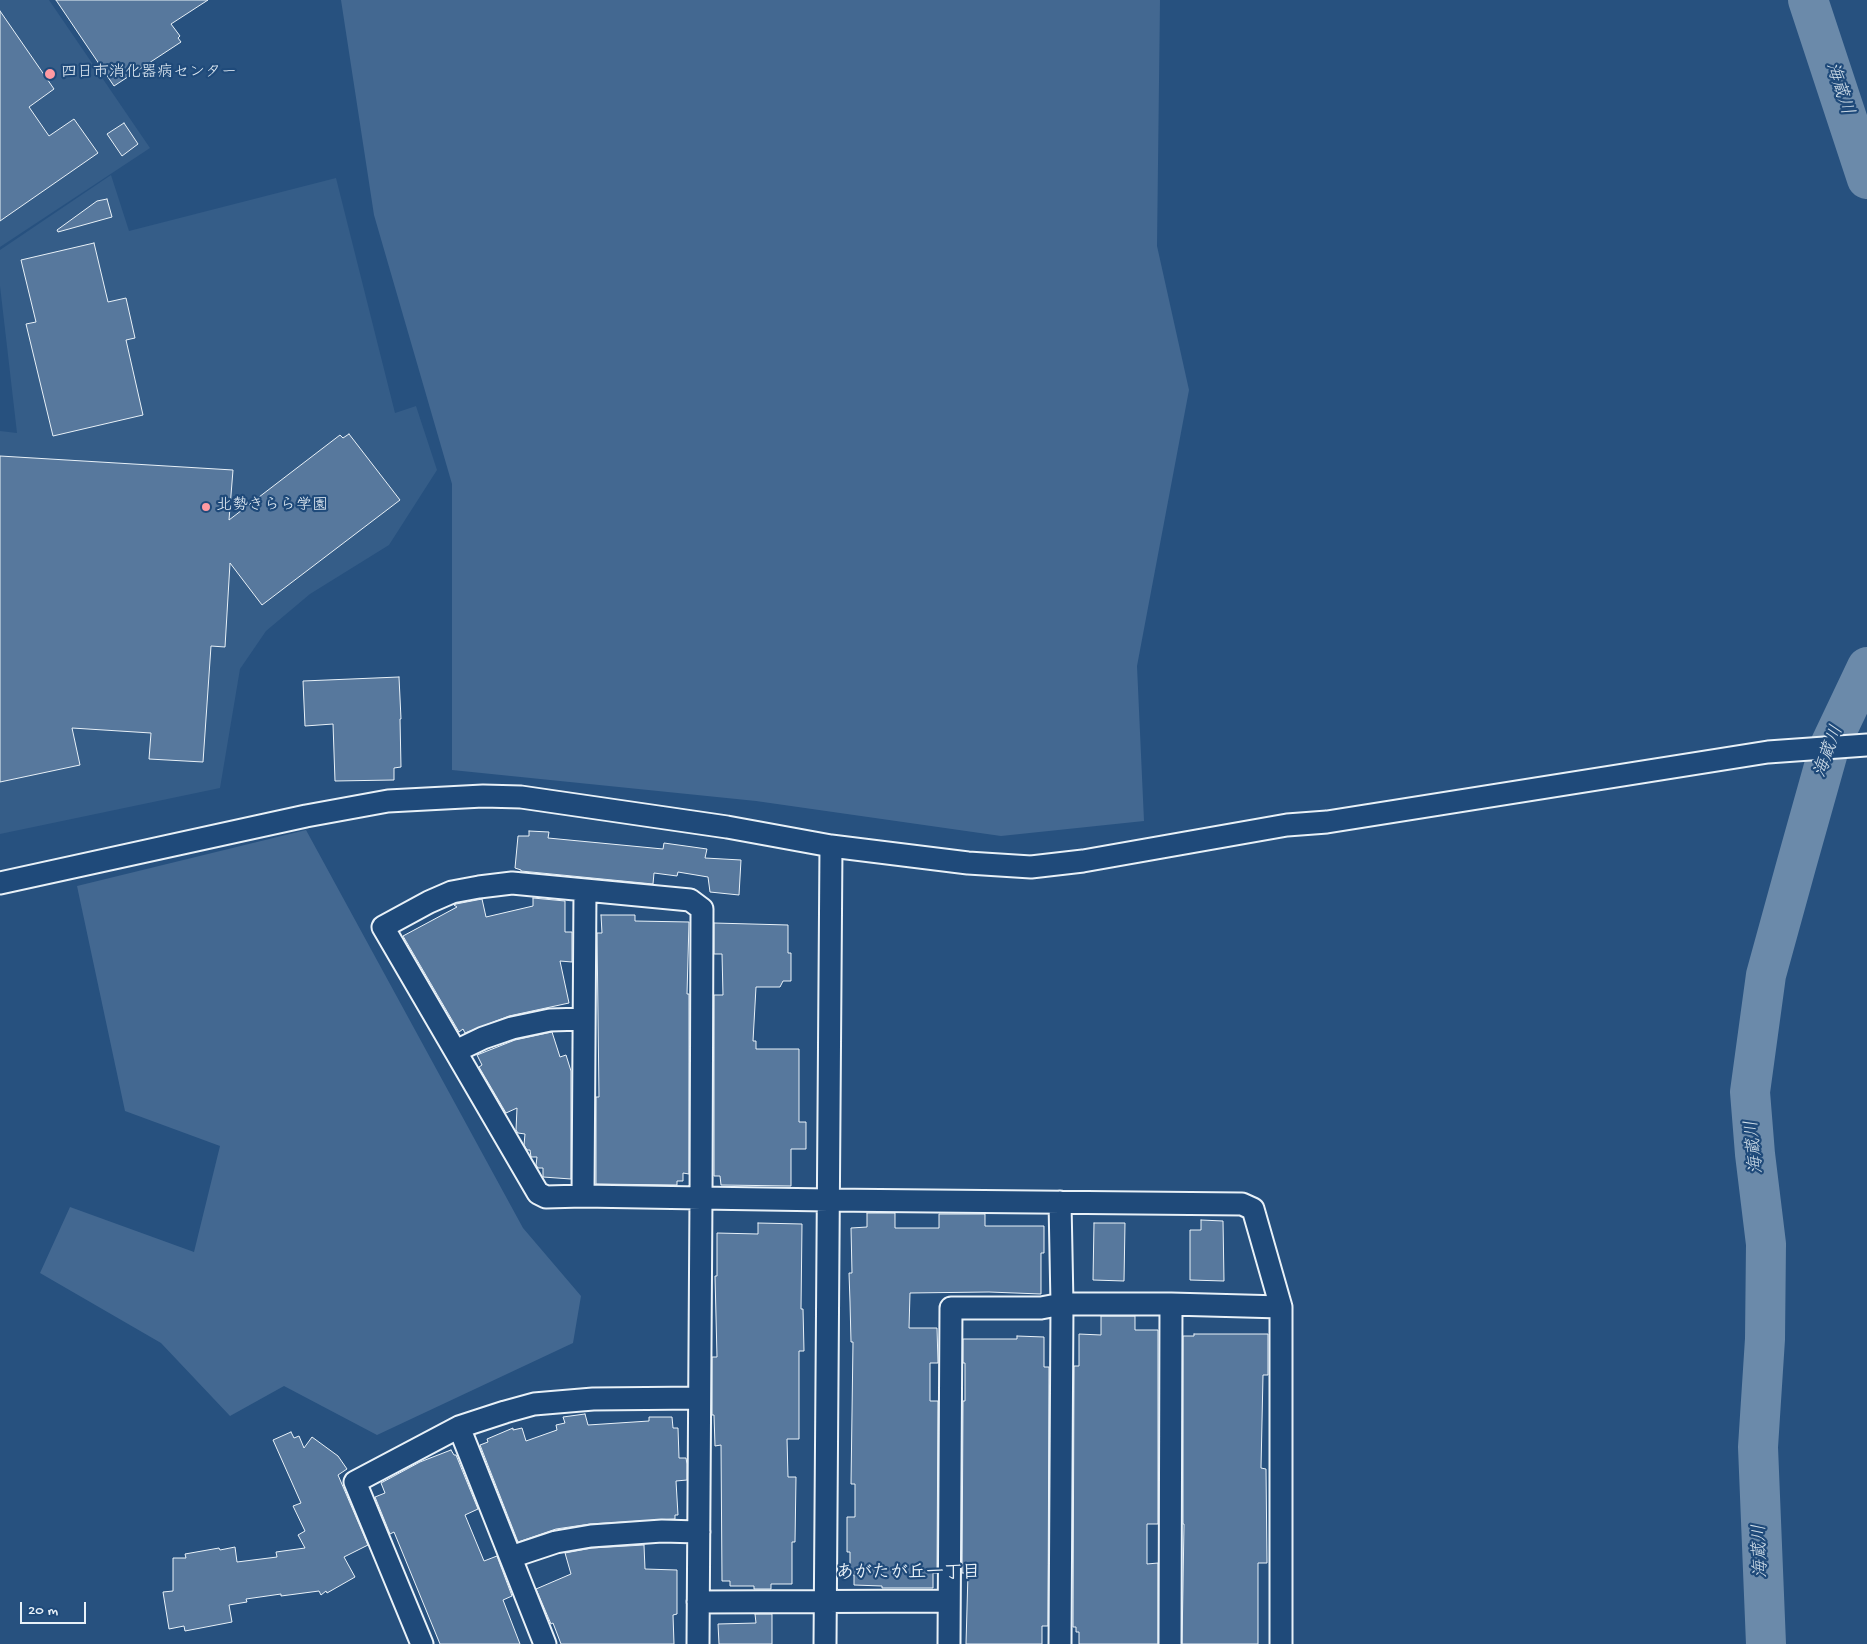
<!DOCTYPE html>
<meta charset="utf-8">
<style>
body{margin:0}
#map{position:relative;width:1867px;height:1644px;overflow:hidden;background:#27517f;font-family:"Gochi Hand",sans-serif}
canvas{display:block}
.scale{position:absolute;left:20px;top:1602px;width:66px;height:22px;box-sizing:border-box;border:2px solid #e8f1f8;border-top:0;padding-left:6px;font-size:15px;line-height:18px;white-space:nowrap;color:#e8f1f8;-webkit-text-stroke:4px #1f4a7a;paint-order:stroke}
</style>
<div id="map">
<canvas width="1867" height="1644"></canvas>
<div class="scale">20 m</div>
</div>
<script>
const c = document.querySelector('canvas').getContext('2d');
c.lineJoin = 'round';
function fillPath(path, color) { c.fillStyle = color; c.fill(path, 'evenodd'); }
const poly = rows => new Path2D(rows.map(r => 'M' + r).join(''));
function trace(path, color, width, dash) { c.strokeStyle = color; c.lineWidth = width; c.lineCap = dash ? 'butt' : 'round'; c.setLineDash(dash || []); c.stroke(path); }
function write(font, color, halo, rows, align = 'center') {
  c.font = font + ' "Gochi Hand","Klee One",sans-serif'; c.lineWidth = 4.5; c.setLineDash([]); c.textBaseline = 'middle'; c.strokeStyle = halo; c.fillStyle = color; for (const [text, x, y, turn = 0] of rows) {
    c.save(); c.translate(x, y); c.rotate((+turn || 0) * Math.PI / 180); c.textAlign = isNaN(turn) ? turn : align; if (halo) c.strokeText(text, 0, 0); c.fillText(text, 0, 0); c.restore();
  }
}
fillPath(poly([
 [0,0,49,0,150,148,0,247],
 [111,175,129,231,336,178,395,413,416,406,437,470,389,545,310,594,266,631,240,669,220,788,0,834,0,431,17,433,0,286,0,250]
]), '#355d88');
fillPath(poly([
 [341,0,1160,0,1157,246,1189,390,1137,666,1144,821,1001,836,756,801,452,770,452,484,374,215],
 [306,830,523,1228,581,1296,573,1343,377,1435,284,1386,230,1416,161,1343,40,1273,70,1207,194,1252,220,1146,125,1111,77,886]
]), '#436891');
trace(poly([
 [1808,0,1867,179],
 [1766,1644,1758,1447,1765,1339,1766,1244,1755,1154,1750,1092,1766,975,1796,866,1830,745,1867,667]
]), '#6b8aaa', 40);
const building = poly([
 [56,0,208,0,171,24,180,36,178,38,181,42,114,86,56,0],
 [0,11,54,89,29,107,49,136,74,119,98,153,0,221,0,11],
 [124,123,138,144,122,156,107,134,124,123],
 [107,199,112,217,58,232,57,230,97,201,107,199],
 [94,243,108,302,126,298,135,338,126,340,143,415,53,436,26,324,36,322,21,260,94,243],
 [349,434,400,500,262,605,230,563,225,647,211,646,203,762,149,759,151,733,72,728,80,765,0,782,0,456,233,470,229,520,340,435,343,438,349,434],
 [399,677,401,719,400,719,401,767,394,768,394,780,335,781,333,724,305,726,303,681,399,677],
 [529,831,549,832,548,838,663,849,664,843,707,849,705,858,741,860,739,895,710,892,708,877,678,872,677,876,654,873,653,884,521,871,521,870,515,868,518,836,529,836,529,831],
 [533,898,565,901,565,932,572,932,572,962,560,961,569,1003,509,1016,465,1033,463,1029,459,1032,403,936,457,907,454,905,456,904,482,899,486,917,533,906,533,898],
 [601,915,635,915,635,921,689,922,687,994,689,994,689,1174,683,1173,683,1181,677,1181,677,1185,596,1184,596,1097,599,1097,597,933,602,933,601,915],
 [714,923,788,925,788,953,791,953,791,981,783,981,780,987,756,987,753,1041,756,1041,756,1049,799,1049,799,1122,806,1122,806,1149,791,1149,791,1186,721,1185,720,1176,714,1176,714,995,723,995,722,954,714,954,714,923],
 [552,1032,560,1057,566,1055,571,1071,571,1179,543,1177,543,1168,538,1168,536,1165,537,1157,531,1157,530,1150,527,1150,524,1145,525,1134,518,1133,516,1130,517,1108,506,1113,479,1067,482,1065,477,1055,515,1040,552,1032],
 [867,1213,895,1213,895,1228,939,1228,939,1214,985,1214,985,1226,1044,1226,1044,1253,1041,1253,1041,1294,989,1292,910,1293,909,1328,937,1328,938,1363,930,1363,930,1401,938,1401,937,1573,933,1573,933,1588,882,1588,882,1586,854,1585,854,1575,850,1575,850,1552,847,1552,847,1517,855,1517,855,1484,851,1484,853,1342,851,1342,850,1302,849,1273,852,1273,851,1228,867,1227,867,1213],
 [1201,1220,1223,1221,1224,1281,1190,1280,1190,1230,1201,1230,1201,1220],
 [758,1223,802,1224,801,1309,803,1309,804,1351,799,1351,799,1439,787,1439,788,1477,796,1477,795,1542,792,1542,792,1584,771,1584,771,1589,754,1589,754,1586,730,1586,730,1581,722,1581,721,1445,715,1446,714,1415,712,1415,712,1357,717,1357,715,1276,717,1276,717,1233,758,1234,758,1223],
 [1094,1223,1125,1223,1124,1281,1093,1280,1094,1223],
 [1101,1316,1135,1316,1135,1330,1158,1330,1158,1524,1147,1524,1147,1564,1158,1563,1158,1644,1079,1644,1079,1632,1076,1632,1076,1627,1073,1627,1074,1366,1079,1366,1079,1334,1101,1335,1101,1316],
 [1194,1334,1268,1334,1268,1375,1263,1375,1261,1468,1266,1469,1267,1563,1258,1563,1258,1644,1182,1644,1184,1524,1183,1524,1183,1336,1194,1336,1194,1334],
 [1017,1336,1044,1337,1044,1367,1049,1367,1048,1626,1042,1626,1042,1644,966,1644,968,1573,962,1573,963,1401,965,1401,965,1363,963,1363,963,1339,1017,1339,1017,1336],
 [585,1414,588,1425,649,1421,649,1417,672,1417,673,1428,678,1428,679,1458,686,1458,687,1464,687,1480,676,1481,678,1515,675,1515,675,1519,590,1524,556,1529,518,1542,480,1445,488,1442,487,1439,513,1428,513,1430,522,1428,526,1441,557,1430,556,1425,565,1423,563,1417,585,1414],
 [291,1432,294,1438,299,1436,304,1448,312,1437,338,1456,347,1469,338,1475,368,1545,344,1557,355,1577,327,1593,326,1591,321,1595,319,1591,281,1596,281,1594,246,1599,247,1602,229,1605,232,1622,185,1631,184,1626,169,1629,163,1592,173,1591,173,1558,186,1558,185,1554,219,1548,220,1550,235,1547,237,1562,277,1557,276,1552,305,1548,298,1535,305,1531,293,1506,301,1503,273,1440,291,1432],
 [451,1450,454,1455,456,1455,478,1509,465,1515,484,1561,497,1556,512,1596,503,1600,520,1644,440,1644,394,1532,390,1534,375,1497,385,1493,381,1483,420,1462,451,1450],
 [644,1545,645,1569,677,1570,677,1614,673,1615,674,1644,561,1644,553,1623,551,1624,536,1589,571,1574,565,1553,592,1548,644,1545],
 [755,1614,772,1614,772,1644,719,1644,718,1624,756,1623,755,1614]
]);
fillPath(building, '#57789d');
trace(building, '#e8f1f8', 1);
const minor = poly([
 [0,883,306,816,388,801,483,796,521,797,727,827,831,846,968,863,1031,867,1083,861,1287,825,1327,822,1768,752,1867,745],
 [456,1051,483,1038,512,1028,550,1020,584,1019],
 [583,1196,585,890],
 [459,1427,545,1644],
 [511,1557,556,1542,591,1536,662,1531,699,1532],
 [698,1602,949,1601],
 [422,1644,355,1482,459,1427,505,1412,534,1404,593,1399,699,1398],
 [698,1644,701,1198,702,909,690,900,512,883,479,887,452,892,429,902,383,927,538,1193,546,1197,583,1196,701,1198,828,1200,1242,1204,1253,1209,1281,1307,1281,1644],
 [825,1644,831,846],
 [949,1644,951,1308,1041,1308,1062,1304,1171,1304,1281,1307],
 [1060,1644,1062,1304,1060,1202],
 [1170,1644,1171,1304]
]);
trace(minor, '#e8f1f8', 25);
trace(minor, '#1f4a7a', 21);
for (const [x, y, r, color] of [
 [50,74,6,"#ff9aa2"],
 [206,507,5,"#ff9aa2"]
]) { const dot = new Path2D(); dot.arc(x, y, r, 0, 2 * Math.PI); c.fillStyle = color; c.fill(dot); trace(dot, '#1f4a7a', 2); }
write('16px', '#e8f1f8', '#1f4a7a', [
 ["四日市消化器病センター",61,74],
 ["北勢きらら学園",216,507]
], 'left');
write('italic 18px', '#d5e2ec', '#1f4a7a', [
 ["海蔵川",1838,89,72],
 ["海蔵川",1830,752,-70],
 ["海蔵川",1756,1147,-96],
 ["海蔵川",1762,1551,-92]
]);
write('bold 18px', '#e8f1f8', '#1f4a7a', [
 ["あがたが丘一丁目",908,1574]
]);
</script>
